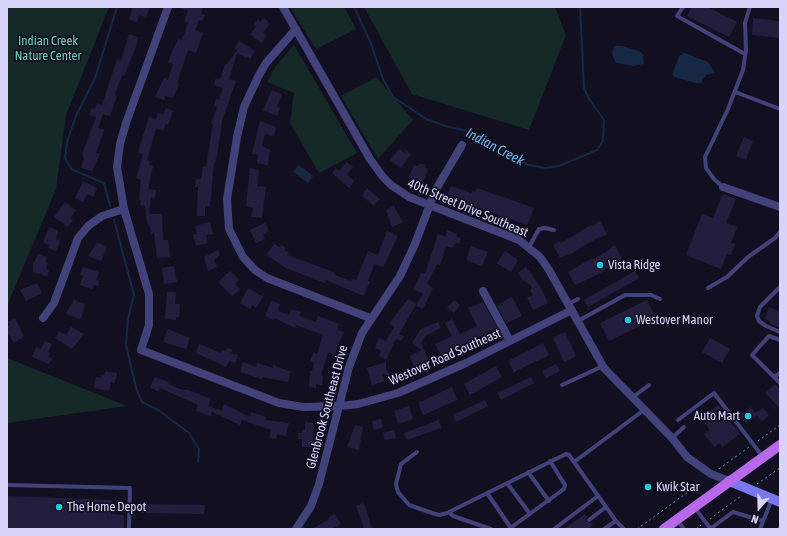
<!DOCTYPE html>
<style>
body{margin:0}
#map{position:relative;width:787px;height:536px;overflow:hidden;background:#121020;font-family:"Asap Condensed",sans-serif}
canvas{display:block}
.frame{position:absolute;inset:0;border:8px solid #d8d4f9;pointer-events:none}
.north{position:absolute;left:739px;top:488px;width:40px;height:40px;-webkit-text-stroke:3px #121020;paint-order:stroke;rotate:200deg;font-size:11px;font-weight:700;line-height:16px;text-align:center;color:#d8d4f9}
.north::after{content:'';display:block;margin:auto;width:14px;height:18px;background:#d8d4f9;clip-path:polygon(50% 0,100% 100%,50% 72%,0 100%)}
</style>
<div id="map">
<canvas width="787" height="536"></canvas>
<div class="frame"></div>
<div class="north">N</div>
</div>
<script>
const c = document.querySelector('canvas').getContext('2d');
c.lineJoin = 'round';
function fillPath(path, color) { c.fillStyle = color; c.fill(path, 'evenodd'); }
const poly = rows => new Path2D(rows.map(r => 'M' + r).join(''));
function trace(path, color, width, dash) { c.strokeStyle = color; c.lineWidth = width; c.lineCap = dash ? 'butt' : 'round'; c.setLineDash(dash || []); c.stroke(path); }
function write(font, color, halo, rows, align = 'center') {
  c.font = font + ' "Asap Condensed",sans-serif'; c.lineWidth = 3.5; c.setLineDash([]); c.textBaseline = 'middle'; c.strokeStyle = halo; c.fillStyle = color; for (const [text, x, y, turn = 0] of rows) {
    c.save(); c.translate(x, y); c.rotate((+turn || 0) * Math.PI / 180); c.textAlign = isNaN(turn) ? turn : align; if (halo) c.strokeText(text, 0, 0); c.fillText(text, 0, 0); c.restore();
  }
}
fillPath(poly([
 [7,7,109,7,66,115,56,189,7,306],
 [290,7,344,7,356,29,316,49],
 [364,7,555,7,566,35,529,130,412,94],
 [294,45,357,153,319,173,290,123,294,93,267,82,275,67],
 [376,77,413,120,378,159,341,96],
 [7,358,127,406,7,423]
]), '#142928');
fillPath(poly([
 [614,46,622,46,639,51,643,54,644,64,633,66,616,63,612,54],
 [685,53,708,62,715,73,706,75,701,83,696,83,674,77,672,75,679,56],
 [299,165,313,176,308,183,293,172]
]), '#162844');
trace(poly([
 [354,7,370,41,383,79,393,97,428,120,449,127,473,132,528,165,546,168,559,166,597,150,603,141,604,120,589,99,584,88,580,7],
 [110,206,104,183,71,169,65,158,67,142,76,116,95,78,117,7],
 [114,220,134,295,128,319,126,345,136,388,142,402,158,410,189,433,199,449,198,462]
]), '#162844', 2);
fillPath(poly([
 [133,7,150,7,146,17,139,15,137,22,129,20],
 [178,7,203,7,201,14,205,15,202,21,199,20,195,30,203,33,196,53,188,50,177,83,179,84,173,98,165,96,164,100,155,97,164,78,168,80,173,64,168,62,172,52,178,39,181,40,184,35,188,23,184,21,188,11],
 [692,7,707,7,737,22,729,37,687,16],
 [264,18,270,24,263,32,267,36,261,43,250,34,256,27,254,24,258,19,260,22],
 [753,18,780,21,780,38,752,35],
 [129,34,138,37,137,44,124,76,122,75,116,91,115,95,117,96,110,116,103,114,98,128,104,130,96,153,100,154,92,171,81,168,84,159,82,154,96,117,89,115,92,108,95,109,97,103,102,105,117,59,121,61],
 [239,41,255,51,250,59,247,57,246,58,237,53,229,79,236,81,222,121,217,156,215,163,214,162,210,206,205,206,205,216,197,216,198,187,195,187,196,179,201,179,203,166,206,167,213,124,211,124,217,107,214,106,216,99,219,100,223,88,214,85,216,78,219,79,221,77,225,64,227,64,237,50,235,48],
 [272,90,282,94,277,107,280,108,277,116,263,110],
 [166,108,173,111,168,125,166,124,163,131,156,128,147,160,150,161,149,165,153,166,148,189,156,190,155,198,151,197,149,214,162,214,163,240,168,240,170,257,157,258,154,233,151,234,150,227,147,223,145,206,140,205,141,200,139,200,141,180,136,178,143,154,138,152,149,117,156,119,158,113,163,115],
 [260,121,276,127,274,136,265,134,262,146,270,150,268,165,257,163,258,154,252,154],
 [744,137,753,141,746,160,736,156],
 [399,149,405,153,406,150,411,154,401,168,390,160],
 [347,162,353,167,347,175,354,181,349,188,332,173,336,168,339,171],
 [419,163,425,165,424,168,428,169,422,185,414,183,415,180,409,177,414,165,418,166],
 [250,168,259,170,257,186,266,187,262,218,251,217,253,208,246,206],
 [83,181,97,188,93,197,87,194,83,202,75,198],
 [451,186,471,193,472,191,475,192,477,188,534,208,527,225,453,199,447,195],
 [367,188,380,199,374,206,362,196],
 [723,194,736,199,726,223,737,227,731,243,735,244,731,255,727,254,721,269,686,255,702,214,713,218],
 [65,202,76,210,70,219,73,220,68,227,54,217],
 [394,206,403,222,392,227,386,210],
 [600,221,607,234,599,238,599,237,569,255,568,254,560,258,553,245,560,241,561,243,591,225,592,226],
 [210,222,213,234,206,235,208,243,196,246,193,234,197,234,195,226],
 [265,223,269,231,263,234,265,239,256,243,250,230],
 [49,227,58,231,56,239,60,241,56,251,48,248,49,245,43,242],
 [447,230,457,234,456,236,461,238,459,244,456,243,452,248,446,246,440,265,437,264,427,284,433,288,423,309,416,306,423,294,413,289,422,272,425,274,438,234,445,237],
 [387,231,398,236,383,267,374,264,368,281,370,281,364,296,326,280,325,283,286,268,266,255,274,244,280,247,281,245,286,248,284,250,289,253,287,255,336,273,335,275,351,281,352,279,356,280,368,251,378,255],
 [97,242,107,247,101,261,88,256],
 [615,245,622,259,599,274,575,285,568,272,592,258,593,260],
 [471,246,488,252,482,266,466,260],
 [218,250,220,255,214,260,217,267,208,271,204,257],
 [505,251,518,260,511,272,497,263],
 [38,254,47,257,45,262,48,263,46,269,49,270,47,276,33,272,33,265],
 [174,266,177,282,164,284,162,268],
 [83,267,99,272,96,280,99,281,98,286,94,285,92,289,80,285,83,276,80,275],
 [526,267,541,288,548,303,533,310,527,298,533,295,530,291,532,286,523,280,518,273],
 [230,271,239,280,235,284,240,289,232,296,218,282],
 [635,271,639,278,588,307,584,300],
 [37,283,42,293,26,301,20,290],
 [248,288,263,297,256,308,252,305,250,309,240,303],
 [167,292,176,292,175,304,180,304,179,317,176,317,176,320,165,319],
 [512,297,522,316,506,323,497,306],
 [408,299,416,304,399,334,404,336,401,341,396,339,386,360,379,356,381,350,375,348,379,338,386,341,394,327,389,324],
 [74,300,85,304,81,318,79,319,66,314],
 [454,300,460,305,454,313,447,308],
 [647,300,656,318,609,341,600,323],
 [271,301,280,304,278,311,289,315,291,309,301,312,299,316,316,322,318,316,339,324,337,330,344,332,340,341,339,341,335,355,328,352,321,375,323,376,322,385,316,384,316,388,309,387,310,371,312,371,314,362,310,361,313,353,317,354,323,335,296,325,295,328,275,318,274,320,265,316],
 [483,302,497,328,441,355,435,344,452,336,445,323,452,319,460,334,477,326,468,308],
 [769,307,780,312,780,328,769,323,770,321,765,319],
 [15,318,24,337,14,343,9,335,7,336,7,326,10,325,8,322],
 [438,322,441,328,426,335,421,343,429,361,415,367,409,356,422,350,412,343,421,329],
 [71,327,84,334,72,349,55,338,59,331,66,335],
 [168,329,190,338,186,349,163,342],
 [565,332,576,356,564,362,553,338],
 [710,338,730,349,722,363,702,352],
 [45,341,52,344,48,352,50,353,48,357,52,358,49,364,32,357,36,347,41,349],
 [543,343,549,355,514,372,508,361],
 [199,344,221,353,222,350,226,351,227,348,232,350,231,353,238,355,235,363,229,361,226,367,196,353],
 [243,362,256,367,257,363,273,368,273,365,281,368,291,372,288,382,263,377,262,379,240,372],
 [386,362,386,368,390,375,382,374,385,381,372,385,367,368],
 [556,364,560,371,546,378,542,371],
 [496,366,502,377,470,395,464,384],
 [105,371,117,373,115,383,111,382,109,391,94,388,96,377,101,378,101,375,104,376],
 [155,377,169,382,168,384,183,390,189,390,211,399,208,406,222,411,224,404,250,417,251,412,266,417,265,420,289,423,286,436,277,434,276,439,269,438,271,430,242,420,240,425,212,412,210,416,196,411,198,405,160,388,158,391,150,388],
 [531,377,534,383,501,400,497,393],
 [775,384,780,389,780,408,765,393],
 [452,387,457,400,423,415,418,403],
 [485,400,488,406,456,422,453,415],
 [718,405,740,434,722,447,720,443,714,447,704,434,710,430,701,418],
 [409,406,413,419,398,424,394,411],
 [751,407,755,413,763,408,769,416,761,422,757,415,746,424,740,416],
 [381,419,383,428,374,430,372,421],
 [439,420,441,428,407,440,404,433],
 [305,422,314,423,312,447,302,447,302,439,298,439,298,433,302,433,302,430,305,430],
 [355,425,363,427,359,450,347,447],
 [394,430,396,438,385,440,383,433],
 [7,496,112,500,111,514,124,515,124,529,7,529],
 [363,503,365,506,372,529,364,529,362,522,356,506],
 [142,504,205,505,204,514,142,513],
 [335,514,341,524,331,529,312,529,328,520,329,517],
 [585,514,587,517,586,522,591,523,593,525,588,529,564,529]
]), '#241e3e');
trace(poly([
 [758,441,780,425],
 [719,469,749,447],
 [757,484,780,468],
 [710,519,741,496],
 [637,529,702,482],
 [696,529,701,525]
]), '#3ea49c', 1, [2, 3]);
trace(poly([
 [683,7,677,16,745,54],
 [735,92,780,109],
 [723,187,714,179,706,168,705,157,728,109,743,70,746,50,745,23,750,7],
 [529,247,539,229,545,228,554,230],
 [780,287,760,307,757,316,759,321,766,326,780,332],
 [708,288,727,277,748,257,775,238,780,232],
 [568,304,578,299],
 [578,321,625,295,651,295,660,299],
 [780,340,769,336,752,355,780,383],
 [774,377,780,373],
 [562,385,603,366],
 [633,397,649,385],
 [678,420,714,393,763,457],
 [672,438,684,427],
 [417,452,401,464,396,484,398,492,409,505,432,513,439,515,447,513,566,454,569,455,616,521],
 [574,462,644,410],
 [528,472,549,501],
 [507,483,530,514],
 [7,485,130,488,129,529],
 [487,493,511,528],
 [694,507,710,528],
 [449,512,453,516,491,529],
 [589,520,606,507],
 [677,520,684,529],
 [509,529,564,489,565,485,550,461],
 [554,529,598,496],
 [604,529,616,521,624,529],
 [710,529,733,512,763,521],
 [760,529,772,499],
 [779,529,780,528]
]), '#424179', 4);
trace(poly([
 [168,7,126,123,120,144,117,167,124,209,149,294,149,325,141,350,279,403,303,407,340,406,358,404,398,393,466,363,572,310],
 [283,7,370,159,383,177,391,185,409,197,519,240,540,257,549,270,604,368,672,438,687,457,711,474,729,481],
 [296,29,266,63,258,77,244,107,237,137,227,199,229,229,243,257,255,270,267,278,370,318],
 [723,187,780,207],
 [483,291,510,341],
 [43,318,54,303,78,238,88,226,102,216,124,209],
 [296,529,311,506,319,484,349,367,362,333,400,276,415,244,435,191,462,145]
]), '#424179', 8);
trace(poly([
 [729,481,780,502]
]), '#7877ed', 10);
trace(poly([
 [664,529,780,445]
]), '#b869eb', 10);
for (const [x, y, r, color] of [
 [600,265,4,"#1dccdc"],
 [628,320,4,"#1dccdc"],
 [748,416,4,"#1dccdc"],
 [648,487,4,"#1dccdc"],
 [59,507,4,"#1dccdc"]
]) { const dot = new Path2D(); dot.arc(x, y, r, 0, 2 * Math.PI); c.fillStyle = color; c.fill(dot); trace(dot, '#121020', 1.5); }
write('13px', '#6ad0b4', '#121020', [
 ["Indian Creek",48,41],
 ["Nature Center",48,56]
]);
write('13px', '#d8d4f9', '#121020', [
 ["40th Street Drive Southeast",468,208,23],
 ["Westover Road Southeast",445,357,-24],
 ["Glenbrook Southeast Drive",327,407,-75]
]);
write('13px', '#d8d4f9', '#121020', [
 ["Vista Ridge",608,265],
 ["Westover Manor",636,320],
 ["Auto Mart",740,416,"right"],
 ["Kwik Star",656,487],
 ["The Home Depot",67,507]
], 'left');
write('italic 14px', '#70b4ec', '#121020', [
 ["Indian Creek",495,147,28]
]);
</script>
